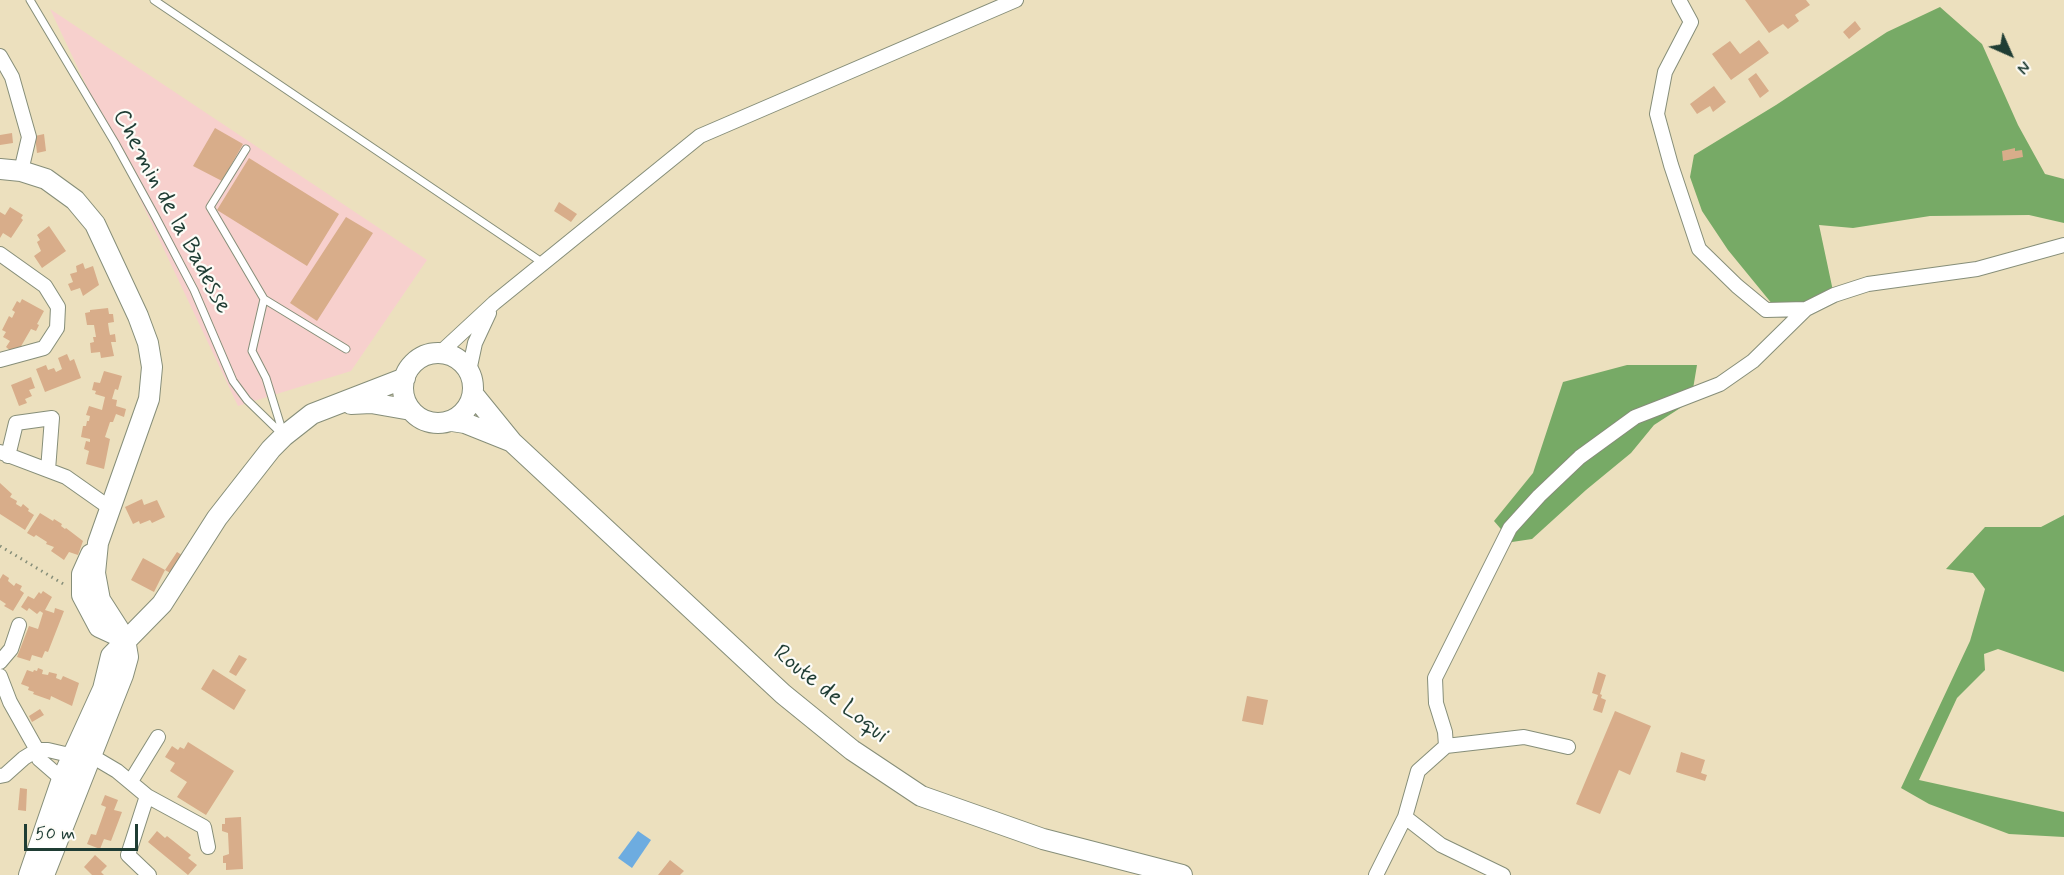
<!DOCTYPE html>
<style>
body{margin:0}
#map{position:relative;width:2064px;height:875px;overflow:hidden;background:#ece0be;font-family:Mynerve,sans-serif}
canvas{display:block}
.north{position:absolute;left:1980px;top:24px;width:60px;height:60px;-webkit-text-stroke:4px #fdfcf7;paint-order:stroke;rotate:135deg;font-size:16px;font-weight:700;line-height:24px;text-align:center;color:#1f3d34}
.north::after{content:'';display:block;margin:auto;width:21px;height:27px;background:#1f3d34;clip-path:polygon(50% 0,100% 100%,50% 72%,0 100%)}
.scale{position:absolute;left:24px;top:824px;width:114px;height:27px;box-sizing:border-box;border:3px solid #1f3d34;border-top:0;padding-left:8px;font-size:18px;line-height:21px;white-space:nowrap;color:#1f3d34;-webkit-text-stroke:4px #fdfcf7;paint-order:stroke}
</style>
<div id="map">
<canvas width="2064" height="875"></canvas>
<div class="north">N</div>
<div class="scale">50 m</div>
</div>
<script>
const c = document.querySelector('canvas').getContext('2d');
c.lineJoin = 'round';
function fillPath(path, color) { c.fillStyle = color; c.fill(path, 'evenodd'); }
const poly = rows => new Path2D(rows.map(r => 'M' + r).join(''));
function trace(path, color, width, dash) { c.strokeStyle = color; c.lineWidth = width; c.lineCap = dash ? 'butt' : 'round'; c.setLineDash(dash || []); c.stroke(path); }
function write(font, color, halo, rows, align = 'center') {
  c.font = font + ' Mynerve,sans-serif'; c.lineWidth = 4.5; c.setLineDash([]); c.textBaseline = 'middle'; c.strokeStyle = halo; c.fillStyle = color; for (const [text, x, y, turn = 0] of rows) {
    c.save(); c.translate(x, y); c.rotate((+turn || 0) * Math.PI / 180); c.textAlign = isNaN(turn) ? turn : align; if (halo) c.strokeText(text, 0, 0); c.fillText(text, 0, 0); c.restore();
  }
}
fillPath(poly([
 [50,9,427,260,351,371,238,406]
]), '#f7d0cd');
fillPath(poly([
 [1940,7,1982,44,2018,125,2045,174,2064,179,2064,223,2029,215,1930,216,1853,228,1819,225,1833,291,1804,305,1790,303,1773,305,1728,250,1702,211,1690,177,1694,155,1776,105,1887,32],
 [1627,365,1697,365,1691,401,1654,425,1631,453,1586,490,1532,539,1512,542,1494,521,1533,473,1563,382],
 [2064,515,2064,672,1998,649,1984,654,1985,670,1957,698,1919,780,2064,812,2064,837,2009,834,1929,804,1901,788,1970,641,1985,589,1973,573,1946,569,1985,527,2041,527]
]), '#7a6');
fillPath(poly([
 [638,831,651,840,632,868,618,858]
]), '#6dace0');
fillPath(poly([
 [1745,0,1806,0,1810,5,1795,15,1799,21,1788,29,1783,24,1769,33],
 [1855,21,1861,29,1849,39,1843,32],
 [1759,40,1769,53,1731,80,1712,54,1730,41,1740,54],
 [1756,73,1769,91,1760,98,1748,79],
 [1714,86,1726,102,1713,112,1710,106,1697,114,1690,104],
 [215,128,243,144,222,181,193,166],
 [12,133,13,143,0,145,0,135],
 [44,134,46,151,37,153,35,136],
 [2015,148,2015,151,2022,150,2023,157,2003,161,2002,151],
 [249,158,339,214,307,266,217,210],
 [559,202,577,214,571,222,554,211],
 [10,207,23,215,21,218,23,220,11,238,3,233,0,238,0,212,5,215],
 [346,217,373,233,317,321,290,303],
 [49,226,66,251,42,268,34,256,41,251,37,242,40,240,37,235],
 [83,263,85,269,93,266,99,285,83,296,80,288,71,291,68,284,73,282,70,274,77,272,76,266],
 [22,299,44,311,37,324,39,325,36,331,31,329,20,348,12,352,6,347,10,341,3,337,6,332,2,330,9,316,12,318,15,312,12,310,17,301,20,303],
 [108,308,109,314,113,314,114,322,108,323,109,330,110,335,115,334,116,342,111,342,114,356,101,358,100,352,91,353,90,343,94,342,93,337,96,337,94,325,87,325,85,313,90,312,90,310],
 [67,354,70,361,74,359,81,378,45,392,36,369,46,365,48,370,54,368,56,372,62,369,58,358],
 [104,371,122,376,118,390,115,389,112,399,117,400,116,406,126,409,124,417,116,414,113,422,110,422,105,437,110,439,104,469,86,464,89,451,84,449,86,441,90,442,90,439,81,437,83,426,86,426,87,421,89,421,90,416,86,415,89,406,102,410,105,397,95,394,96,391,92,390,94,382,100,383],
 [31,377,35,388,29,390,32,396,25,399,27,403,19,406,11,385],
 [0,483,12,494,10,497,17,501,16,504,21,507,23,504,29,509,28,511,34,515,25,530,0,514],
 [142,499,144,505,157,500,165,517,152,523,150,520,140,524,139,521,133,524,125,507],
 [40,513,53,521,54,519,62,524,61,526,65,529,66,528,83,541,78,555,69,552,64,560,51,551,54,547,46,544,47,542,36,535,34,537,27,533],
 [177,552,182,555,172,574,165,570],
 [143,558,165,570,154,592,131,580],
 [3,574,9,578,8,581,14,586,16,583,22,586,20,590,24,593,13,611,4,606,6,604,0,600,0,579],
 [43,591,52,597,45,610,54,613,55,608,64,611,48,652,45,651,42,658,32,655,30,661,17,657,29,626,38,629,43,613,40,611,37,614,29,608,27,611,21,607,28,596,34,599,39,592,41,594],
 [239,655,247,659,236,676,229,672],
 [38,668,43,670,42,674,48,675,49,672,57,674,56,678,61,680,63,676,79,683,72,706,51,696,50,700,33,694,34,692,28,690,29,687,21,684,27,670,33,672,34,670,37,671],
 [213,669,246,690,234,710,201,689],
 [1598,672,1606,675,1600,694,1602,695,1601,698,1606,700,1602,713,1593,710,1598,695,1592,693],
 [1247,696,1268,700,1263,725,1242,721],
 [40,709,44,715,32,722,29,716],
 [1615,711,1651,726,1630,775,1619,770,1600,814,1576,804],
 [188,742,234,771,206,815,177,797,187,782,170,771,175,763,165,757,172,746,178,750,180,747,184,749],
 [1681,752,1705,760,1701,773,1707,775,1705,781,1676,772],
 [20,788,27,789,26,811,18,810],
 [105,795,118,800,114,810,122,812,111,841,104,839,100,849,87,844,91,834,96,835,106,807,101,805],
 [241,817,243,869,226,870,226,863,223,863,223,856,229,854,228,833,222,831,222,824,225,824,225,818],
 [157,831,165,838,167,836,191,855,188,858,197,865,188,875,148,842],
 [95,855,107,866,101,872,104,875,92,875,84,867],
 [670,860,684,871,680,875,658,875]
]), '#d8ad8a');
const lane = poly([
 [30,0,115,143,155,216,194,290,233,381,247,400,282,434],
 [154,0,543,263],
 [246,149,210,207,264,299],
 [283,433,266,378,252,351,264,299,346,349]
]);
const street = poly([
 [1679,0,1691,22,1665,72,1657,114,1671,165,1699,249,1737,286,1766,310,1806,309],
 [0,56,12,77,29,137,21,171],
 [0,254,45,286,58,307,57,328,44,348,0,360],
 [440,353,494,303,700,136,1016,0],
 [469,371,475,343,489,313],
 [0,452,66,477,110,508],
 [8,456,16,423,52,418,48,470],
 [0,662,11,649,19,625],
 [0,676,10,702,37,750,48,750,65,754,74,753,90,755,117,771,147,796,128,855,149,875],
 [1446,746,1524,737,1568,747],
 [0,776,5,775,24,758,37,750,39,759,62,779],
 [131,781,158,737],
 [147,796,204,827,208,847],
 [1405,817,1441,845,1503,875],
 [1376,875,1405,817,1418,771,1446,746,1445,732,1436,703,1435,678,1510,528,1539,496,1580,457,1635,417,1720,384,1753,361,1806,309,1834,295,1868,284,1977,269,2064,245]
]);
const secondary = poly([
 [0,169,21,171,46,179,75,200,95,224,138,316,148,343,152,367,149,399,98,543,95,573,100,600,125,639,128,657,123,675,44,875],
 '403 388a35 35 0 1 1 70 0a35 35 0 1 1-70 0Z',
 [473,394,512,442,783,694,852,750,921,796,1043,839,1182,875],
 [351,404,371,403,411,410],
 [452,421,465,423,510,441],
 [91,554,82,574,82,595,99,627,125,639],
 [29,875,62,779,103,689,111,656,162,604,217,518,271,449,284,436,312,414,405,378]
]);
trace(lane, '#868e79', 9);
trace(street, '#868e79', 16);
trace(secondary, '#868e79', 22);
trace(poly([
 [0,546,65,585]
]), '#868e79', 3, [1.5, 4.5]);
trace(lane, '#fff', 7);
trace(street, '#fff', 14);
trace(secondary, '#fff', 20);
write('24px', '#1f3d34', '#fdfcf7', [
 ["Chemin de la Badesse",171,212,62],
 ["Route de Loqui",830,695,39]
]);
</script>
